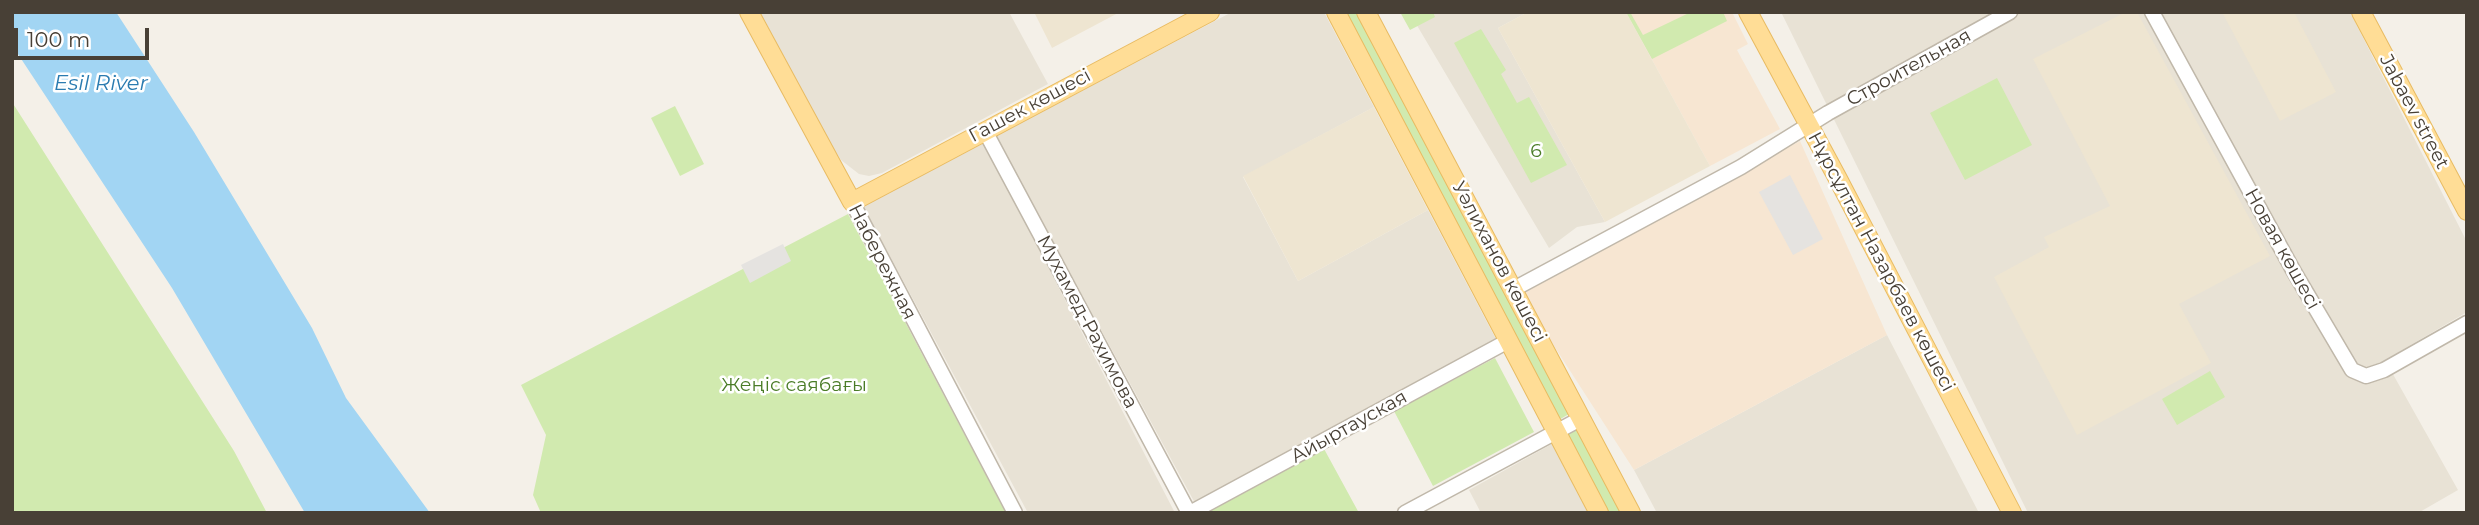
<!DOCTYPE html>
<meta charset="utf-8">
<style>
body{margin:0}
#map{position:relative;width:2479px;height:525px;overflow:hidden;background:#f4f0e8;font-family:Montserrat,sans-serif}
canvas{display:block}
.frame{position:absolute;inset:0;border:14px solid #484036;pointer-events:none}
.scale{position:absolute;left:14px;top:28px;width:135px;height:32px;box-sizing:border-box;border:4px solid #484036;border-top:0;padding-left:9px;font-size:21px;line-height:24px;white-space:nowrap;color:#484036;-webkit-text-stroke:5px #fff;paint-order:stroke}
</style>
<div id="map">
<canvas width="2479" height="525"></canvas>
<div class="frame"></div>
<div class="scale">100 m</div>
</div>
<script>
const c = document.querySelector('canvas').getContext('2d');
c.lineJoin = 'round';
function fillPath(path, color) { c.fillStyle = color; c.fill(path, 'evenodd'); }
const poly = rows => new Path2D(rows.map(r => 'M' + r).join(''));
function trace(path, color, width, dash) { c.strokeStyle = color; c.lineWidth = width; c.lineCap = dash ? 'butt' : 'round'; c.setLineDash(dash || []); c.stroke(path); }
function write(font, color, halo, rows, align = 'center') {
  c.font = font + ' Montserrat,sans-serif'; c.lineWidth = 5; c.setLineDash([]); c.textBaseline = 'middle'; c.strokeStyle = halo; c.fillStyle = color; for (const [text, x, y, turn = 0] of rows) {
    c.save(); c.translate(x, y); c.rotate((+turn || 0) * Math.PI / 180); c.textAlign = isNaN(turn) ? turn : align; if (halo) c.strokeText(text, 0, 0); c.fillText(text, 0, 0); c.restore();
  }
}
fillPath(poly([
 [760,12,1009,12,1048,84,882,173,869,176,859,174,841,160,833,148],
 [1232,12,1324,12,1374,107,1243,177,1298,281,1428,210,1497,341,1196,505,996,136],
 [1409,12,1528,12,1498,28,1605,222,1577,227,1549,248],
 [1781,12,2350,12,2467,242,2467,312,2385,360,2458,490,2418,513,2028,513],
 [984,143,1175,513,1028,513,863,206],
 [1887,335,1979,513,1657,513,1634,470],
 [1552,444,1588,513,1481,513,1469,490]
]), '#e8e2d5');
fillPath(poly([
 [1626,12,1732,12,1748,44,1737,50,1780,129,1710,166],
 [1800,141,1887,335,1634,470,1518,290]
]), '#f7e6d2');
fillPath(poly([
 [1034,12,1120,12,1052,48],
 [1528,12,1626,12,1710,166,1605,222,1498,28],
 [2126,12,2137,12,2270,256,2179,304,2211,363,2077,435,1994,277,2049,247,2044,237,2110,206,2033,59],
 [2222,12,2294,12,2336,92,2280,121],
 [1374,107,1428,210,1298,281,1243,176]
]), '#eee5d1');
fillPath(poly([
 [1341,12,1357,12,1569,414,1557,421],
 [1400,12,1433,12,1435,17,1410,30],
 [1626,12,1630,12,1643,35,1691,12,1723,12,1727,21,1652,59],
 [1481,29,1506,70,1501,74,1517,103,1529,97,1567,165,1531,183,1454,43],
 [1997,78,2032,145,1965,180,1930,113],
 [12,102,234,451,267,513,12,513],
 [675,106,704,164,680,176,651,118],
 [848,214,1006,513,541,513,533,495,546,435,521,385],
 [1495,358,1534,432,1433,486,1394,411],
 [2210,371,2225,397,2177,425,2162,399],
 [1576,427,1622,513,1605,513,1564,434],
 [1323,447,1359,513,1202,513]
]), '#d1eaaf');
fillPath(poly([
 [1790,175,1823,239,1793,255,1759,192],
 [783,244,791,261,750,283,741,265]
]), '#e5e3e0');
fillPath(poly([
 [12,12,116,12,194,132,312,328,346,398,430,513,305,513,172,288,12,45]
]), '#a2d5f3');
const minor = poly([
 [2152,12,2293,270,2352,370,2366,376,2384,370,2467,323],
 [985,131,1189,513],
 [852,202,1015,513],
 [1512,290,1741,167,1828,113,2010,12],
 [1190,513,1508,341],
 [1405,513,1582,418]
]);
const major = poly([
 [749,12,852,202,1210,12],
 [1336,12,1599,513],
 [1366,12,1631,513],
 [1748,12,1838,179,2012,513],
 [2361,12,2467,211]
]);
trace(minor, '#c0b8aa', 17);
trace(major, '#e8bb62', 20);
trace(minor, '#fff', 14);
trace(major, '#ffdd96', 18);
write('19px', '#484036', '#fff', [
 ["Строительная",1909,68,-29],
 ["Гашек көшесі",1030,106,-28],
 ["Jabaev street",2414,112,62],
 ["Новая көшесі",2282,249,61],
 ["Набережная",882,262,63],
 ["Уәлиханов көшесі",1499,262,62],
 ["Нұрсұлтан Назарбаев көшесі",1881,262,62],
 ["Мухамед-Рахимова",1087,322,62],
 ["Айыртауская",1349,427,-29]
]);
write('19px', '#4a7c27', '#fff', [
 ["6",1536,151],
 ["Жеңіс саябағы",794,385]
]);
write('italic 21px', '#2a7bb0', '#fff', [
 ["Esil River",101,84]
]);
</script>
